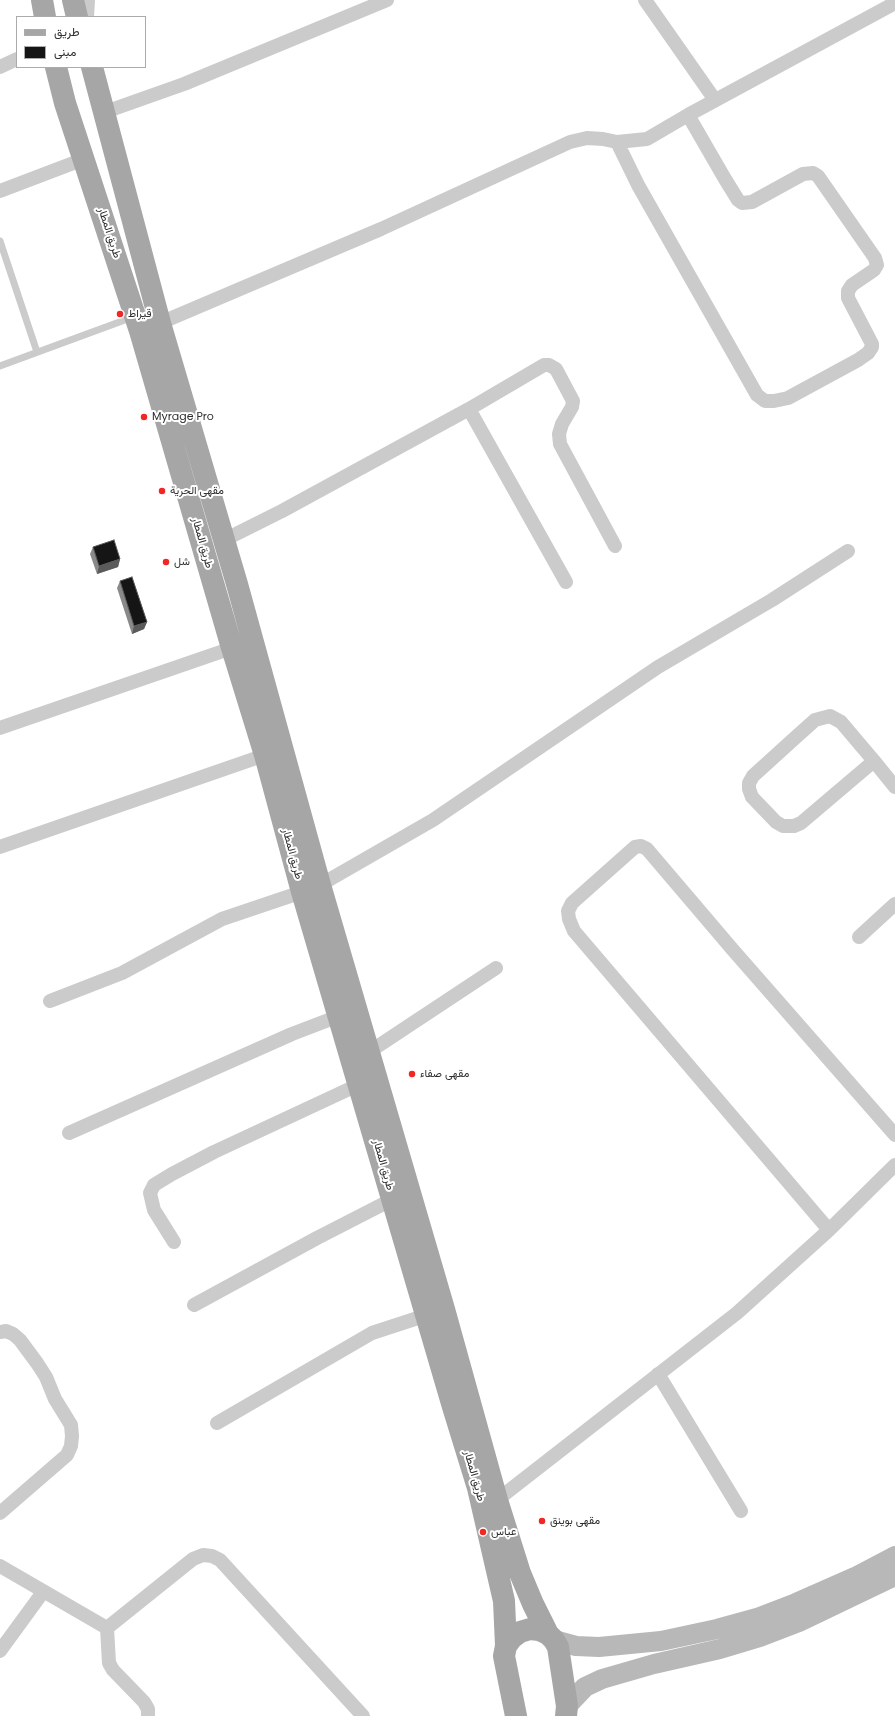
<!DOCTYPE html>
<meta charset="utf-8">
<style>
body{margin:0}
#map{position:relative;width:895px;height:1716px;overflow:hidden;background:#fff;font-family:Poppins,Vazirmatn,sans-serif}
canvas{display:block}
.legend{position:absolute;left:16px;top:16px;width:130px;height:52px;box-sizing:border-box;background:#fff;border:1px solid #ababab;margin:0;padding:5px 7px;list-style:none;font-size:12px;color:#2e2e2e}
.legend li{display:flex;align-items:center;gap:8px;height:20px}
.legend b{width:20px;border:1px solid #ababab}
</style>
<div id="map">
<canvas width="895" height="1716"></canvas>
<ul class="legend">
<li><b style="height:5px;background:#a6a6a6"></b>طريق</li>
<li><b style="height:11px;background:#151515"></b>مبنى</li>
</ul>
</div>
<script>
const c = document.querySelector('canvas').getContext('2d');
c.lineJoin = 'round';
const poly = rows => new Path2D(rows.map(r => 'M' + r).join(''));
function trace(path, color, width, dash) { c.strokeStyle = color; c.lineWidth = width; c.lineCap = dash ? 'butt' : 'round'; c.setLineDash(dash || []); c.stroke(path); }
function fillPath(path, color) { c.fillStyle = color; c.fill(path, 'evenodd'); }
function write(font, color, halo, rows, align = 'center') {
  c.font = font + ' Poppins,Vazirmatn,sans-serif'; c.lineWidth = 4; c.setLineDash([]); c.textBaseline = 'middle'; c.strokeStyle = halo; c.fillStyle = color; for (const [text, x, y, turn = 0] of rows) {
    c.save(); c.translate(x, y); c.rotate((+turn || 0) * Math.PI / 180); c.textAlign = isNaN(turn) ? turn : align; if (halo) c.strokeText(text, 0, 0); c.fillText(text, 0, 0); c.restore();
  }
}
trace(poly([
 [0,241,37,352],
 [0,366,133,317]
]), '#cbcbcb', 7);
trace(poly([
 [645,0,715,100],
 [87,17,88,0],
 [0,67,17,59],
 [105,112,184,84,387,0],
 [617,142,638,185,757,395,765,401,774,401,788,398,858,360,868,353,872,347,872,344,848,298,848,291,852,285,874,270,877,265,875,258,818,176,813,173,803,174,752,202,742,203,738,200,725,179,688,115],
 [0,191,84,159],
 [160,323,381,229,570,142,587,138,603,139,617,142,647,139,688,115,895,3],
 [469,409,566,582],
 [224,540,282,511,469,409,544,365,549,365,556,369,573,401,572,407,562,424,559,434,560,444,615,546],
 [0,728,232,648],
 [874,761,801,823,794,826,783,826,776,822,752,797,749,789,749,783,753,776,796,737,815,720,830,716,841,722,874,761,895,787],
 [0,847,265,755],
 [320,885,433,820,658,667,772,600,848,551],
 [859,937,895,904],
 [50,1001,122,973,222,919,302,892],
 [369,1052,496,968],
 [69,1133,292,1034,339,1016],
 [829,1230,574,931,569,919,568,911,572,903,635,847,641,846,647,849,733,950,895,1135],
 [174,1242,154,1210,150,1193,154,1185,172,1174,214,1152,360,1084],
 [194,1305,317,1238,393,1199],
 [0,1332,6,1331,13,1334,20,1340,37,1363,46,1377,55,1399,71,1425,72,1436,71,1446,67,1455,0,1513],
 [658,1374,741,1511],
 [217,1423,372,1333,427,1315],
 [497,1500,737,1313,829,1230,895,1165],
 [0,1566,107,1628,193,1559,203,1555,212,1556,220,1560,363,1716],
 [107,1628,109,1663,113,1670,144,1702,148,1709,148,1716],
 [0,1651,43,1592]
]), '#cbcbcb', 14);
trace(poly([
 [554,1640,576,1646,599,1647,661,1641,717,1629,757,1618,796,1603,855,1577,895,1556],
 [567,1706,585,1687,602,1679,654,1664,720,1649,760,1637,799,1622,895,1576]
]), '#b8b8b8', 20);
trace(poly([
 [42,0,45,17],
 [73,0,77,17],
 [56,67,65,103,140,331,232,648,265,755,302,892,453,1407,478,1488,504,1601,506,1646],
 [92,67,160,323,237,584,320,885,444,1309,497,1500,520,1573,533,1604,548,1634],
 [516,1716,504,1656,506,1646,512,1638,520,1632,530,1629,539,1630,548,1634,554,1640,558,1647,567,1706,566,1716]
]), '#a6a6a6', 22);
fillPath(poly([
 [93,547,120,559,118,567,97,574,90,554],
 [120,581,147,622,144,629,132,634,117,588]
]), '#8a8a8a');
fillPath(poly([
 [120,559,118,567,97,574,99,566],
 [147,622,144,629,132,634,134,626]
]), '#5b5b5b');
const building = poly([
 [114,540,120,559,99,566,93,547,114,540],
 [132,577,147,622,134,626,120,581,132,577]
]);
fillPath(building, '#151515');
trace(building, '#5b5b5b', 1);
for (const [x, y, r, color] of [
 [120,314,4,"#f12725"],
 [144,417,4,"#f12725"],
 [162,491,4,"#f12725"],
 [166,562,4,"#f12725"],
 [412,1074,4,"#f12725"],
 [542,1521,4,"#f12725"],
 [483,1532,4,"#f12725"]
]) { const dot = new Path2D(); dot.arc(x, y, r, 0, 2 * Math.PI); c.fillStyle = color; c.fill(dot); trace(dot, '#fff', 1.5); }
write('11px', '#2e2e2e', '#fff', [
 ["طريق المطار",109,233,72],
 ["طريق المطار",202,543,74],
 ["طريق المطار",292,854,75],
 ["طريق المطار",383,1165,74],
 ["طريق المطار",474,1476,74]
]);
write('11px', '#2e2e2e', '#fff', [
 ["قيراط",128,314],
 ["Myrage Pro",152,417],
 ["مقهى الحرية",170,491],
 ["شل",174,562],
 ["مقهى صفاء",420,1074],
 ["مقهى بوينق",550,1521],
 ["عباس",491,1532]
], 'left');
</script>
